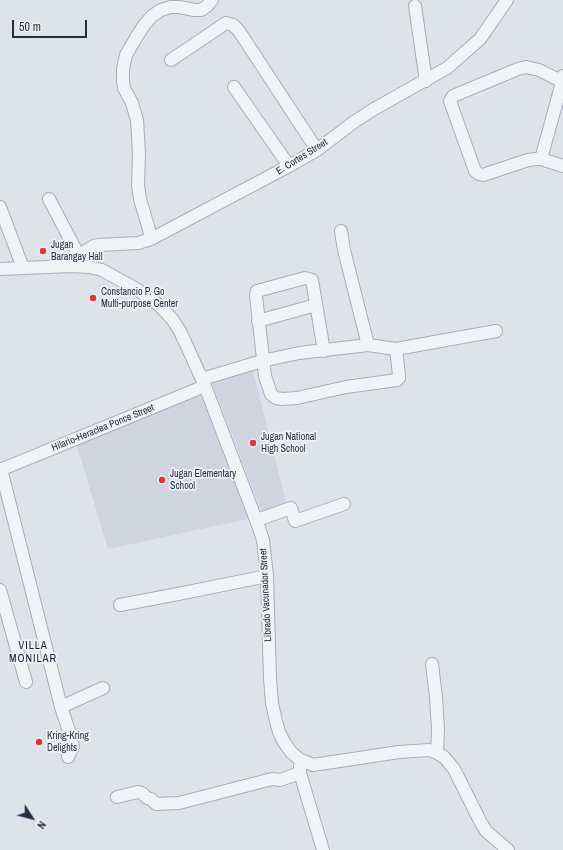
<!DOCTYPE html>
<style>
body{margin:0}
#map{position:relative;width:563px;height:850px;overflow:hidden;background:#dee2e9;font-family:"Archivo Narrow",sans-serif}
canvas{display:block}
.north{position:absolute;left:12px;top:798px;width:40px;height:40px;-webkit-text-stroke:3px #eef1f7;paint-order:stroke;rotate:126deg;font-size:11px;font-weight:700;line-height:16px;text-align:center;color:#262e42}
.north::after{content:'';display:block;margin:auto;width:14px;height:18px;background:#262e42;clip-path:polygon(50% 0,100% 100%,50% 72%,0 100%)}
.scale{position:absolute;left:12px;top:20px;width:75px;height:18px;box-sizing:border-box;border:2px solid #262e42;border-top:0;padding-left:5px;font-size:12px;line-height:14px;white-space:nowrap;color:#262e42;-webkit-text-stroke:3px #eef1f7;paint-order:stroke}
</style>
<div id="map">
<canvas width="563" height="850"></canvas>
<div class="north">N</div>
<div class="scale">50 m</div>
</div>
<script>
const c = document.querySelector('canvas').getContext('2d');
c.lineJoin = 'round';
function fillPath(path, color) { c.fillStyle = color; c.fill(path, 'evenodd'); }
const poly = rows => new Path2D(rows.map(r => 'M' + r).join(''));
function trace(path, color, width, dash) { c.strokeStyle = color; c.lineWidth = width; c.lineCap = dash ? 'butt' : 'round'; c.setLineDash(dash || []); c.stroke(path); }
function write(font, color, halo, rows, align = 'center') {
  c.font = font + ' "Archivo Narrow",sans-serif'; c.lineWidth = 3.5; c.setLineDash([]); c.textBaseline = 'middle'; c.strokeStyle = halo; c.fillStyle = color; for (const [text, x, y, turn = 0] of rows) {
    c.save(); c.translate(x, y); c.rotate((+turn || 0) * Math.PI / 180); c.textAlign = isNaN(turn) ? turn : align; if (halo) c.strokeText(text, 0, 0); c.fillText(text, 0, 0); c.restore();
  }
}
fillPath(poly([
 [252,367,287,506,262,513,211,380],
 [202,391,253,518,108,549,76,443]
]), '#d0d4df');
const minor = poly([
 [415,6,426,81],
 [171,60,226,23,233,25,239,31,317,150],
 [561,81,539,70,526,67,518,69,453,96,450,101,475,171,479,174,483,175,528,160,536,159,541,159,563,166],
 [234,87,289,166],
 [541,159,561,86,561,81,563,76],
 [49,199,79,256],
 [0,207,23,268],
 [341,231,344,250,368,345],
 [151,239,148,226,140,199,138,185,139,154,137,120,132,103,124,88,123,81,123,69,126,55,137,36,145,24,152,16,161,10,171,7,179,7,195,10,201,10,207,6,212,0],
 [71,266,79,256,87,250,94,246,99,245,138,243,151,239,289,166,317,150,354,122,374,109,447,68,480,39,507,0],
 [0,269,71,266,89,267,102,270,138,290,160,306,172,319,180,331,205,386,258,525,263,540,267,576,270,679,272,703,276,721,279,732,284,742,291,752,299,759,313,765,399,752,429,750,437,753,444,757,454,769,481,823,486,831,493,837,508,850],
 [258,321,316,305],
 [324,351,312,280,305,278,257,291,256,296,265,376,271,394,276,398,282,399,297,398,346,387,397,380,399,378,399,375,396,349],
 [202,379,262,361,299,353,368,345,396,349,496,331],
 [1,469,61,707,69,731,73,746,68,757],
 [0,470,205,386],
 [257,520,291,508,295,521,344,504],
 [0,590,26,682],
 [120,605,178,594,267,576],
 [432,664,436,697,438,729,437,753],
 [61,707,103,688],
 [300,766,300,773,323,850],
 [117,797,138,792,142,793,147,798,151,799,156,804,179,803,272,779,280,780,300,773]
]);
trace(minor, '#a7acb7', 14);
trace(minor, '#f2f3f7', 12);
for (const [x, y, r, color] of [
 [43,251,4,"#db3741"],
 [93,298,4,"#db3741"],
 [253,443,4,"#db3741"],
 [162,480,4,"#db3741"],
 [39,742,4,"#db3741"]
]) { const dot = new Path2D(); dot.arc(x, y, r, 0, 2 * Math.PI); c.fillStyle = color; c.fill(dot); trace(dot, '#eef1f7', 1.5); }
write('10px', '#262e42', '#eef1f7', [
 ["E. Cortes Street",302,157,-32],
 ["Hilario-Heraclea Ponce Street",103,428,-22],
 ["Librado Vacunador Street",266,595,-93]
]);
write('10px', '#262e42', '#eef1f7', [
 ["Jugan",51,245],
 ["Barangay Hall",51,257],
 ["Constancio P. Go",101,292],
 ["Multi-purpose Center",101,304],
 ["Jugan National",261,437],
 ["High School",261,449],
 ["Jugan Elementary",170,474],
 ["School",170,486],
 ["Kring-Kring",47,736],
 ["Delights",47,748]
], 'left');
c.letterSpacing = '1px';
write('11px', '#181f33', '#eef1f7', [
 ["VILLA",33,646],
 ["MONILAR",33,659]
]);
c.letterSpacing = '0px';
</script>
